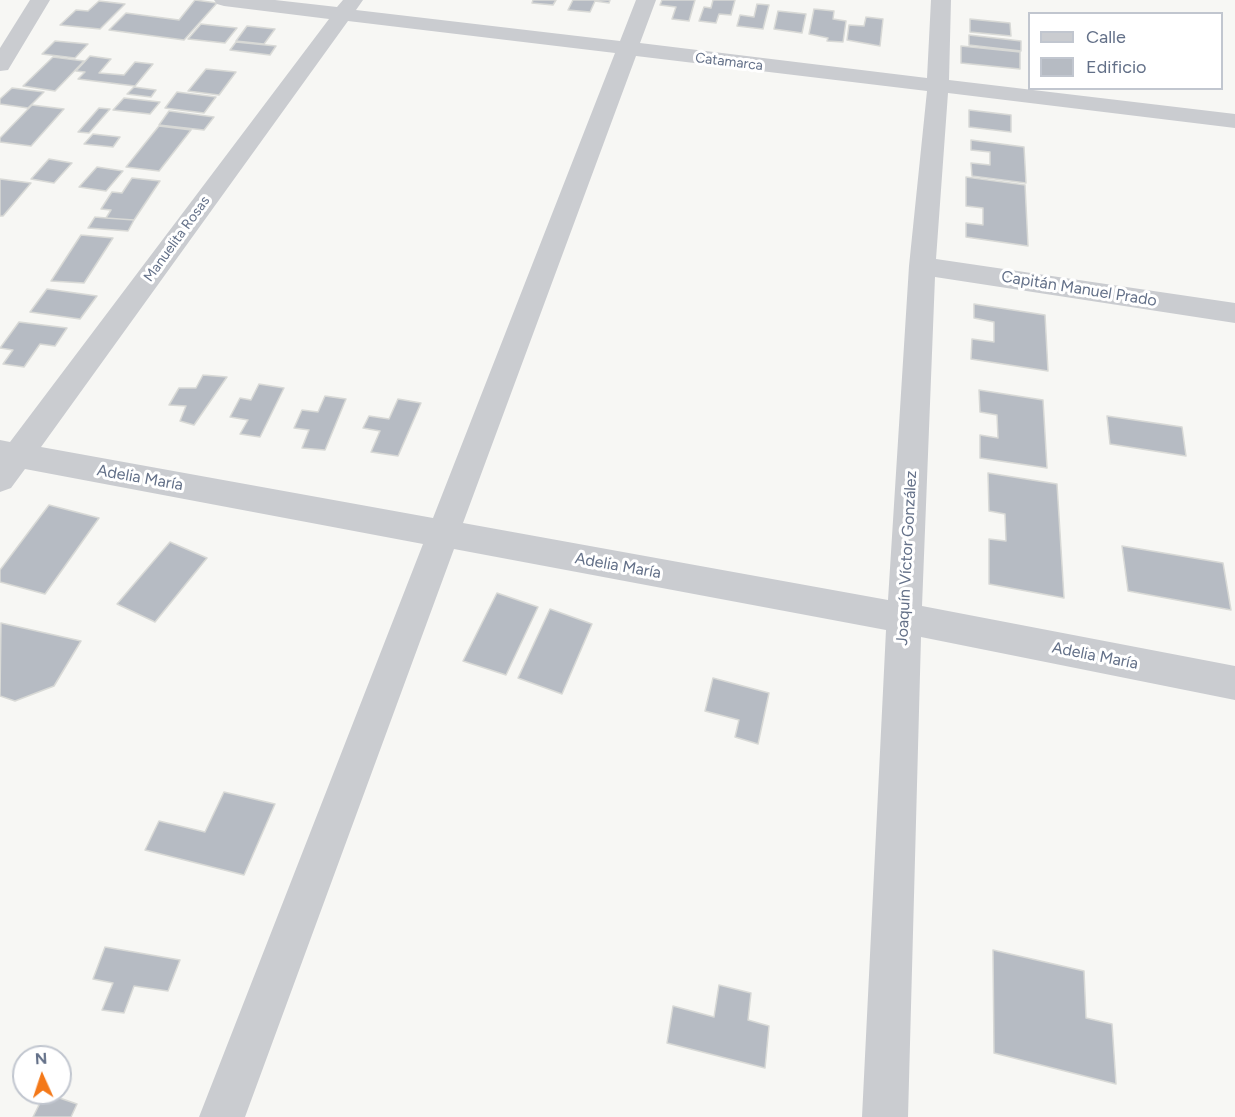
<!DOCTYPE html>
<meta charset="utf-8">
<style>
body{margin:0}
#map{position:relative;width:1235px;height:1117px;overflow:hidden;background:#f7f7f4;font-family:Figtree,sans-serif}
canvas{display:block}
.legend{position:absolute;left:1028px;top:12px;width:195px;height:78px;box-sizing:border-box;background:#fff;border:2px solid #c1c6cf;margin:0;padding:8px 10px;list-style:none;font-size:18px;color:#637088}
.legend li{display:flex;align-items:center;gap:12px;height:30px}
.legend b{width:30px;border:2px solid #c1c6cf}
.north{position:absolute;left:12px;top:1045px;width:60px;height:60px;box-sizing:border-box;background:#fff;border:2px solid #c1c6cf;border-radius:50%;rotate:357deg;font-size:16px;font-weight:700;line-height:24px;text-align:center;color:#637088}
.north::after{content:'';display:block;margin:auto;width:21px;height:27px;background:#f47818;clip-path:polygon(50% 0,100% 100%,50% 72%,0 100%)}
</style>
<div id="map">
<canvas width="1235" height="1117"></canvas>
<ul class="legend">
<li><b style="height:8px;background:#caccd0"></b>Calle</li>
<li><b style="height:16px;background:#b6bbc3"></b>Edificio</li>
</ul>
<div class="north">N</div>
</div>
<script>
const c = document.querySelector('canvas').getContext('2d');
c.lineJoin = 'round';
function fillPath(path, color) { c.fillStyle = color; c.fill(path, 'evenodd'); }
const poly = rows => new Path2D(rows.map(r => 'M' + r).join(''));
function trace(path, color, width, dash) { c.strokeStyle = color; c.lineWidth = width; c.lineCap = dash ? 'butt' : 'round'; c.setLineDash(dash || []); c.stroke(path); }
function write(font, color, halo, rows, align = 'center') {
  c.font = font + ' Figtree,sans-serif'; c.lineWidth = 6; c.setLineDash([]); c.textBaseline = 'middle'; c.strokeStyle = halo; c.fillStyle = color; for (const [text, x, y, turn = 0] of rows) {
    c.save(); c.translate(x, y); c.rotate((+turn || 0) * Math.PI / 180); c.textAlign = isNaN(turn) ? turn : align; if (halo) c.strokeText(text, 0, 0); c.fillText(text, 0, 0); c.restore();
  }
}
const building = poly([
 [195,0,217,3,184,40,109,30,126,13,179,20,195,0],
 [533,0,556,0,553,5,532,3,533,0],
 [573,0,610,0,609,3,595,1,590,12,568,10,573,0],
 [662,0,695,0,689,21,672,19,676,7,660,5,662,0],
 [713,0,735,0,731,15,719,14,716,23,699,21,704,7,711,8,713,0],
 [99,1,125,4,100,29,60,25,76,10,88,11,99,1],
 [757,4,769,5,763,29,737,26,740,15,754,17,757,4],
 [814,9,834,11,833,19,846,21,843,42,827,41,828,38,809,34,814,9],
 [778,11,806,14,802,33,774,29,778,11],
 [866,17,883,19,880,46,847,40,849,25,864,26,866,17],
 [970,19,1010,23,1011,36,970,32,970,19],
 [201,24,237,28,225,43,188,39,201,24],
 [247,26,275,29,264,44,236,41,247,26],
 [969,35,1021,41,1021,51,969,45,969,35],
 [55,41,88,44,75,58,42,54,55,41],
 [236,42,276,46,270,55,230,50,236,42],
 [961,46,1020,52,1020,69,961,63,961,46],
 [90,56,111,59,99,73,124,75,135,62,153,64,135,86,78,79,85,72,76,71,90,56],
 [53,57,84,61,55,91,23,86,53,57],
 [206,69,236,72,219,95,188,91,206,69],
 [134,87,156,90,151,97,127,94,134,87],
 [12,88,44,92,28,108,0,104,0,99,12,88],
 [177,92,216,97,204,113,165,108,177,92],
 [124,98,160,102,150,114,113,110,124,98],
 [32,105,64,109,31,146,0,142,0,138,32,105],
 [99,108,110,109,89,133,78,132,99,108],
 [969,110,1011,115,1011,132,969,127,969,110],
 [169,111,214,117,204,130,159,125,169,111],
 [159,126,191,130,159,171,126,167,159,126],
 [93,134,120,137,113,147,84,144,93,134],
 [971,140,1024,147,1026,183,972,176,971,163,990,165,990,152,971,150,971,140],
 [49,159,72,163,54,183,31,179,49,159],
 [97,167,123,171,106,191,79,187,97,167],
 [966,177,1025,185,1028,246,966,237,966,223,983,225,983,208,966,206,966,177],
 [132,178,160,181,134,220,106,218,111,210,101,209,112,192,122,193,132,178],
 [0,179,31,183,3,216,0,216,0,179],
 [95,217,106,218,134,220,128,231,88,228,95,217],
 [81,235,113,238,84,283,51,281,81,235],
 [47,289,97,296,80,319,30,312,47,289],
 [974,304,1045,315,1048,371,971,359,972,339,994,342,994,322,974,318,974,304],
 [19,322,67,328,55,346,40,344,24,367,3,364,13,350,0,348,19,322],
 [203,375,227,377,194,425,180,421,186,406,169,405,179,388,196,388,203,375],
 [259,384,284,388,260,437,240,434,248,420,230,417,240,398,251,400,259,384],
 [979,390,1043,400,1047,468,980,458,980,435,998,438,997,415,980,412,979,390],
 [325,396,346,399,325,450,302,448,309,430,294,428,302,410,318,412,325,396],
 [398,399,421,403,398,456,371,452,380,431,363,428,369,416,389,419,398,399],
 [1107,416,1182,427,1186,456,1110,444,1107,416],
 [988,473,1057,484,1064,598,989,584,989,539,1006,541,1005,514,989,511,988,473],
 [49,505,99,518,45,594,0,582,0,570,49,505],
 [170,542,207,558,155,622,117,604,170,542],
 [1122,546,1223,563,1231,610,1128,591,1122,546],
 [497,593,538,607,506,675,463,661,497,593],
 [550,609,592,624,562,694,518,678,550,609],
 [1,623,81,641,54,686,15,701,0,696,1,623],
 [713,678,769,693,758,744,735,737,739,720,705,711,713,678],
 [224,792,275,804,244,875,145,850,159,821,205,832,224,792],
 [105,947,180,960,168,991,134,986,124,1013,102,1010,113,983,93,979,105,947],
 [993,950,1084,971,1086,1018,1112,1024,1116,1084,994,1053,993,950],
 [719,985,751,993,748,1020,769,1026,765,1068,667,1043,673,1006,714,1017,719,985],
 [45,1093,77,1104,71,1117,33,1117,45,1093]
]);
fillPath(building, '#b6bbc3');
trace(building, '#d8d9d6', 1.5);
fillPath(poly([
 [30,0,50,0,8,70,0,71,0,48,30,0],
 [214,0,275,0,337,7,343,0,363,0,356,10,620,41,636,0,656,0,640,43,927,78,931,0,951,0,949,80,1235,114,1235,128,948,93,936,259,1235,303,1235,323,935,277,922,606,1235,666,1235,700,921,637,908,1117,862,1117,886,630,454,549,245,1117,199,1117,423,544,25,469,11,488,0,492,0,440,10,442,329,19,224,6,217,4,214,0],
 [348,21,615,53,433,518,41,447,348,21],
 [636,56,927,91,909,266,888,600,463,523,636,56]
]), '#caccd0');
write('14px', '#637088', '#fff', [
 ["Catamarca",729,62,7],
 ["Manuelita Rosas",177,239,-54]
]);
write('16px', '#637088', '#fff', [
 ["Capitán Manuel Prado",1079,289,9],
 ["Adelia María",140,478,10],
 ["Joaquín Víctor González",907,558,-87],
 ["Adelia María",618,566,10],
 ["Adelia María",1095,656,11]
]);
</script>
